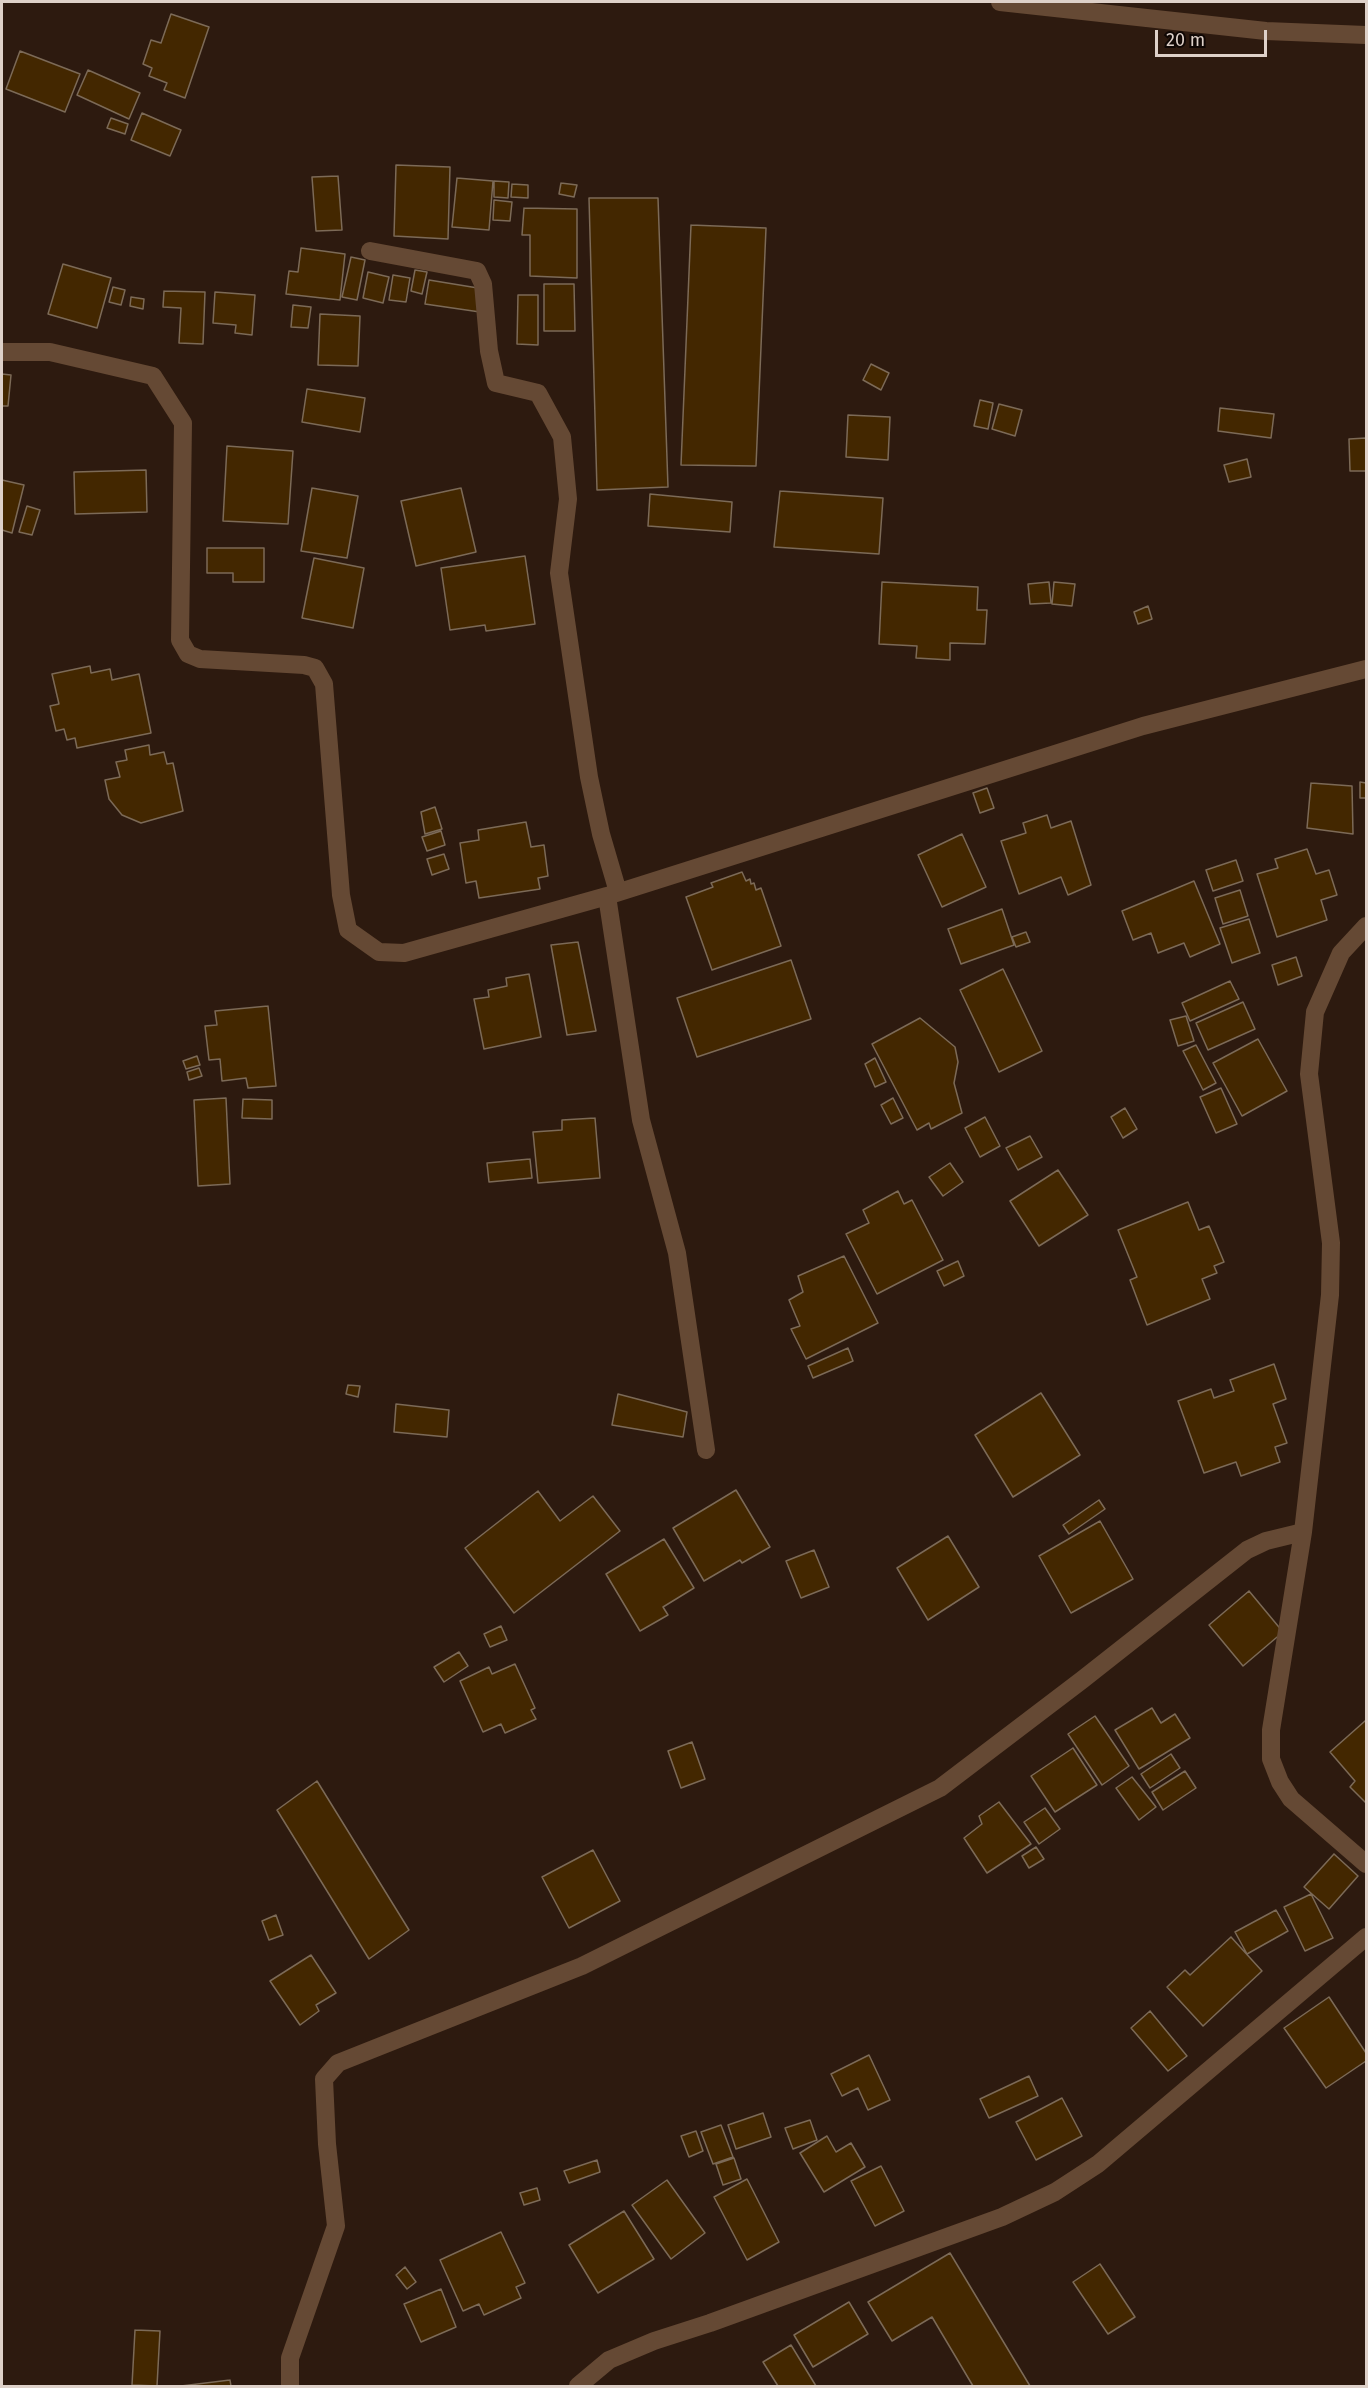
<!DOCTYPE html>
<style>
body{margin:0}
#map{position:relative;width:1368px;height:2388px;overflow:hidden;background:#2d1a0f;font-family:"Fira Sans",sans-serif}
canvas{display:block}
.frame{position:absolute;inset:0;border:3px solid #ded1c9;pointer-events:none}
.scale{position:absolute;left:1155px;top:30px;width:112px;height:27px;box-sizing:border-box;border:3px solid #ded1c9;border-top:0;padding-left:8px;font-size:18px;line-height:21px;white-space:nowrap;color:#ded1c9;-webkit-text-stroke:4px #0f0704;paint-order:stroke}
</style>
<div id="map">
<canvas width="1368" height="2388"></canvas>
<div class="frame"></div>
<div class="scale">20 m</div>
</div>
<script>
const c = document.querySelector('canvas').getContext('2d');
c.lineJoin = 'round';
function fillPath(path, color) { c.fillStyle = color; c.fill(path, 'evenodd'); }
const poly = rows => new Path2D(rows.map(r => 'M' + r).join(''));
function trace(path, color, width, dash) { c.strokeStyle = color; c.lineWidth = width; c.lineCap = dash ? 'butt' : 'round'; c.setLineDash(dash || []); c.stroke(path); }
const building = poly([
 [171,14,209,27,185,98,164,90,167,83,149,76,152,68,143,64,151,40,161,43,171,14],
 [20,51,80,74,65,112,6,89,20,51],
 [88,70,140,93,129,119,77,95,88,70],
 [142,113,181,130,170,156,131,140,142,113],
 [111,118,128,124,125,134,107,128,111,118],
 [396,165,450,167,448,239,394,236,396,165],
 [338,176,342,230,316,231,312,177,338,176],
 [457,178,493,181,489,230,452,227,457,178],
 [494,181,509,182,508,198,494,197,494,181],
 [561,183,577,185,574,197,559,194,561,183],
 [512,184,528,185,528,198,511,197,512,184],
 [589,198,658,198,668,487,597,490,589,198],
 [494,200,512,202,510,221,493,220,494,200],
 [524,208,577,209,577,278,530,276,530,235,522,235,524,208],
 [691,225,766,228,756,466,681,465,691,225],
 [301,248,345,254,340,300,286,294,289,271,298,272,301,248],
 [351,257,365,260,357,300,342,297,351,257],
 [63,264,111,278,97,328,48,314,63,264],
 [415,270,427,272,422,294,411,291,415,270],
 [368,272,389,277,383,303,363,298,368,272],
 [393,275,410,278,406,302,389,300,393,275],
 [429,280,484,289,480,312,425,304,429,280],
 [544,284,574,284,575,331,544,331,544,284],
 [113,287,125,290,121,305,109,302,113,287],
 [164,291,205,292,203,344,179,343,181,308,163,307,164,291],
 [215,292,255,295,252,335,235,333,236,325,213,323,215,292],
 [518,295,538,295,538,345,517,344,518,295],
 [131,297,144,299,143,309,130,306,131,297],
 [293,305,311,307,308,328,291,327,293,305],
 [320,314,360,316,358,366,318,365,320,314],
 [871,364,889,373,881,390,863,380,871,364],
 [2,374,11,375,8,406,2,406,2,374],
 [307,389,365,398,360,432,302,422,307,389],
 [980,400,993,403,988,429,974,426,980,400],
 [999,404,1022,410,1015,436,992,429,999,404],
 [1220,408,1274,414,1271,438,1218,431,1220,408],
 [848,415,890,417,888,460,846,457,848,415],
 [1366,438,1366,471,1350,471,1349,439,1366,438],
 [227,446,293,451,288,524,223,521,227,446],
 [1247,459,1251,477,1229,482,1224,465,1247,459],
 [146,470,147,512,75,514,74,472,146,470],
 [2,480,24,485,12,533,2,530,2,480],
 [312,488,358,496,347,558,301,551,312,488],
 [461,488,476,552,416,566,401,501,461,488],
 [780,491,883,498,879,554,774,547,780,491],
 [650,494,732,502,730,532,648,526,650,494],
 [27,506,40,510,32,535,19,532,27,506],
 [207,548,264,548,264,582,233,582,233,573,207,573,207,548],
 [525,556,535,624,486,631,485,625,450,630,441,568,525,556],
 [314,558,364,568,353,628,302,618,314,558],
 [882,582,978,587,977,610,987,610,985,644,950,643,950,660,916,658,917,646,879,644,882,582],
 [1049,582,1051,603,1030,604,1028,584,1049,582],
 [1054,582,1075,584,1072,606,1052,604,1054,582],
 [1148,606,1152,619,1138,624,1134,612,1148,606],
 [90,666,91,673,110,669,112,680,139,674,151,733,77,748,75,738,67,740,64,729,56,731,50,706,59,704,52,674,90,666],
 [149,745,150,755,164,752,167,764,173,763,183,811,141,823,122,815,109,799,105,780,120,777,116,762,127,760,125,750,149,745],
 [1360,782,1366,783,1366,798,1360,798,1360,782],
 [1311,783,1352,786,1353,834,1307,828,1311,783],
 [987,788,994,808,980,813,973,793,987,788],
 [435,807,442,829,425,834,421,812,435,807],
 [1047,815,1051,828,1071,821,1091,885,1068,895,1061,877,1019,894,1001,841,1026,833,1023,823,1047,815],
 [526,822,531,847,544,845,548,876,538,878,540,889,479,898,476,881,466,883,460,843,479,840,478,830,526,822],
 [441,831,445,845,427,851,422,837,441,831],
 [962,834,986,887,942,907,918,855,962,834],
 [1307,849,1316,874,1329,870,1337,895,1321,900,1327,920,1277,937,1257,874,1278,868,1275,859,1307,849],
 [444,854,449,869,432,875,427,859,444,854],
 [1236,860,1243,881,1213,891,1206,870,1236,860],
 [742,872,746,881,750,879,751,884,754,883,756,890,761,888,781,946,712,970,686,897,713,887,711,883,742,872],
 [1194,881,1220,944,1190,957,1184,943,1158,953,1151,933,1133,940,1122,911,1194,881],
 [1240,890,1248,916,1223,924,1215,898,1240,890],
 [1002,909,1014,945,961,964,948,929,1002,909],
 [1249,919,1260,953,1232,963,1220,928,1249,919],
 [1026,932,1030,942,1016,947,1012,937,1026,932],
 [578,942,596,1031,567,1035,551,945,578,942],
 [1296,957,1302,976,1278,985,1272,965,1296,957],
 [791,960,811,1019,697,1057,677,998,791,960],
 [1003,969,1042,1051,999,1072,960,990,1003,969],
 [529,974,541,1037,484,1049,474,999,489,997,488,990,507,986,506,978,529,974],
 [1230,981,1239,999,1190,1021,1182,1003,1230,981],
 [1243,1002,1255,1029,1208,1050,1196,1023,1243,1002],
 [268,1006,276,1086,248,1088,246,1078,222,1081,220,1059,209,1060,205,1026,217,1025,215,1011,268,1006],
 [1186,1016,1194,1041,1178,1046,1170,1020,1186,1016],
 [920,1018,955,1047,958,1062,954,1083,962,1113,931,1129,929,1123,917,1130,872,1044,920,1018],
 [1258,1039,1287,1091,1242,1116,1213,1063,1258,1039],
 [1196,1045,1216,1083,1203,1090,1183,1051,1196,1045],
 [197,1056,200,1065,186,1069,183,1061,197,1056],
 [875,1058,886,1082,875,1087,865,1064,875,1058],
 [199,1068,202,1076,189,1080,187,1072,199,1068],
 [1221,1088,1237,1124,1216,1133,1200,1097,1221,1088],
 [226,1098,230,1184,198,1186,194,1100,226,1098],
 [893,1098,903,1118,891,1124,881,1105,893,1098],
 [243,1099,272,1100,272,1119,242,1118,243,1099],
 [1125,1108,1137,1129,1123,1138,1111,1117,1125,1108],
 [985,1117,1000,1146,980,1157,965,1128,985,1117],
 [595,1118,600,1178,538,1183,533,1132,562,1130,562,1120,595,1118],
 [1030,1136,1042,1157,1018,1170,1006,1148,1030,1136],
 [530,1159,532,1178,489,1182,487,1163,530,1159],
 [950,1163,963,1182,943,1196,929,1177,950,1163],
 [1058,1170,1088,1215,1039,1246,1010,1201,1058,1170],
 [898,1191,904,1204,912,1200,943,1260,877,1294,846,1234,869,1223,863,1210,898,1191],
 [1188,1202,1199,1230,1209,1226,1224,1262,1214,1266,1217,1273,1202,1279,1210,1299,1147,1325,1130,1280,1137,1277,1118,1230,1188,1202],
 [844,1256,878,1323,806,1359,791,1329,800,1326,789,1300,803,1292,798,1276,844,1256],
 [958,1261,964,1276,944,1286,937,1271,958,1261],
 [848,1348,853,1361,813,1378,808,1366,848,1348],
 [1274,1364,1286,1399,1273,1404,1287,1443,1275,1447,1280,1462,1241,1476,1236,1462,1204,1473,1178,1401,1211,1389,1214,1398,1234,1391,1230,1380,1274,1364],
 [348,1385,360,1386,358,1397,346,1394,348,1385],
 [1041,1393,1080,1455,1013,1497,975,1435,1041,1393],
 [618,1394,687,1412,683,1437,612,1425,618,1394],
 [396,1404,449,1410,447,1437,394,1432,396,1404],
 [736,1490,770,1547,742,1563,740,1560,704,1581,673,1528,736,1490],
 [538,1491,560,1521,593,1496,620,1531,514,1613,465,1548,538,1491],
 [1099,1500,1105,1509,1069,1534,1063,1525,1099,1500],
 [1100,1521,1133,1579,1071,1613,1039,1556,1100,1521],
 [948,1536,979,1587,928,1620,897,1568,948,1536],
 [664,1539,694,1588,663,1607,668,1615,640,1631,606,1574,664,1539],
 [814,1550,829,1587,801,1598,786,1561,814,1550],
 [1249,1591,1283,1632,1243,1666,1209,1625,1249,1591],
 [501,1626,507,1640,490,1647,484,1634,501,1626],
 [459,1652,468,1666,444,1682,434,1667,459,1652],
 [515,1664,535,1708,531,1710,536,1719,505,1733,501,1724,483,1732,460,1681,489,1667,492,1674,515,1664],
 [1152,1708,1161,1723,1175,1714,1190,1738,1139,1769,1115,1730,1152,1708],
 [1095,1716,1129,1766,1102,1785,1068,1734,1095,1716],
 [1365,1721,1366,1722,1366,1803,1350,1787,1355,1781,1330,1752,1365,1721],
 [692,1742,705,1779,681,1788,668,1751,692,1742],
 [1073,1748,1097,1785,1055,1812,1031,1776,1073,1748],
 [1171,1754,1180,1768,1150,1788,1141,1774,1171,1754],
 [1185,1771,1196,1788,1163,1810,1152,1792,1185,1771],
 [1132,1777,1156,1807,1139,1820,1116,1788,1132,1777],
 [317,1781,409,1930,369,1959,277,1810,317,1781],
 [999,1802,1031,1844,987,1873,964,1838,982,1824,979,1816,999,1802],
 [1045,1808,1060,1829,1039,1844,1024,1822,1045,1808],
 [1036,1847,1044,1859,1029,1868,1022,1856,1036,1847],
 [593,1850,620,1901,569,1928,542,1877,593,1850],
 [1334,1854,1358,1876,1329,1909,1304,1887,1334,1854],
 [1311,1894,1333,1938,1305,1951,1284,1907,1311,1894],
 [1276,1910,1288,1931,1247,1954,1235,1932,1276,1910],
 [276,1915,283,1935,269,1940,262,1921,276,1915],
 [1231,1937,1262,1971,1203,2026,1167,1987,1185,1970,1190,1975,1231,1937],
 [311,1955,336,1993,316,2005,319,2011,300,2025,270,1981,311,1955],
 [1329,1997,1366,2053,1366,2061,1326,2088,1284,2028,1329,1997],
 [1150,2011,1187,2056,1168,2071,1131,2028,1150,2011],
 [869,2055,890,2100,868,2110,858,2088,842,2096,831,2074,869,2055],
 [1029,2076,1038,2096,989,2118,980,2099,1029,2076],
 [1062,2098,1082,2136,1036,2160,1016,2122,1062,2098],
 [763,2113,771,2137,736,2149,728,2125,763,2113],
 [810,2120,817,2140,793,2149,785,2128,810,2120],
 [721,2125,733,2157,713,2164,701,2132,721,2125],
 [696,2131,703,2151,689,2157,681,2136,696,2131],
 [827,2136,836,2152,851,2143,865,2167,824,2192,800,2153,827,2136],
 [734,2158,741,2179,723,2185,716,2164,734,2158],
 [597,2160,600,2172,569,2183,564,2171,597,2160],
 [881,2166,904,2211,875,2226,851,2181,881,2166],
 [747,2179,779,2242,747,2260,714,2197,747,2179],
 [667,2180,705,2233,671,2259,632,2205,667,2180],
 [537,2188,540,2200,524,2205,520,2193,537,2188],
 [624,2211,654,2259,598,2293,569,2245,624,2211],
 [501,2232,525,2283,516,2287,521,2298,484,2315,479,2304,463,2311,440,2260,501,2232],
 [950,2253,1030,2386,973,2386,932,2317,892,2341,868,2302,950,2253],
 [1100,2264,1135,2317,1108,2334,1073,2282,1100,2264],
 [405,2267,416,2282,407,2289,396,2275,405,2267],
 [441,2289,456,2327,421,2342,404,2304,441,2289],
 [849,2302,868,2334,813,2367,794,2335,849,2302],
 [135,2330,160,2331,157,2386,132,2385,135,2330],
 [791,2345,816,2386,778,2386,763,2362,791,2345],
 [230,2380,231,2386,181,2386,230,2380]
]);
fillPath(building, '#432700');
trace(building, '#7c6a57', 1.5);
trace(poly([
 [1000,2,1266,31,1366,35],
 [370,251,477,271,483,284,489,351,496,383,538,393,562,437,568,499,559,573,589,777,601,834,618,892],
 [2,352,50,352,153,376,183,423,180,640,188,654,200,659,304,665,315,668,324,684,341,895,348,930,379,952,404,953,607,896,1143,726,1366,669],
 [607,896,641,1120,677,1253,706,1450],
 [1366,926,1341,953,1315,1012,1309,1074,1331,1243,1330,1295,1303,1532,1271,1730,1271,1759,1280,1782,1291,1799,1366,1864],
 [290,2386,290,2358,336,2226,327,2144,324,2079,338,2063,582,1966,940,1788,1082,1680,1247,1550,1266,1541,1303,1532],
 [578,2386,609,2360,654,2341,710,2323,1002,2217,1055,2192,1098,2164,1366,1937]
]), '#654934', 18);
</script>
